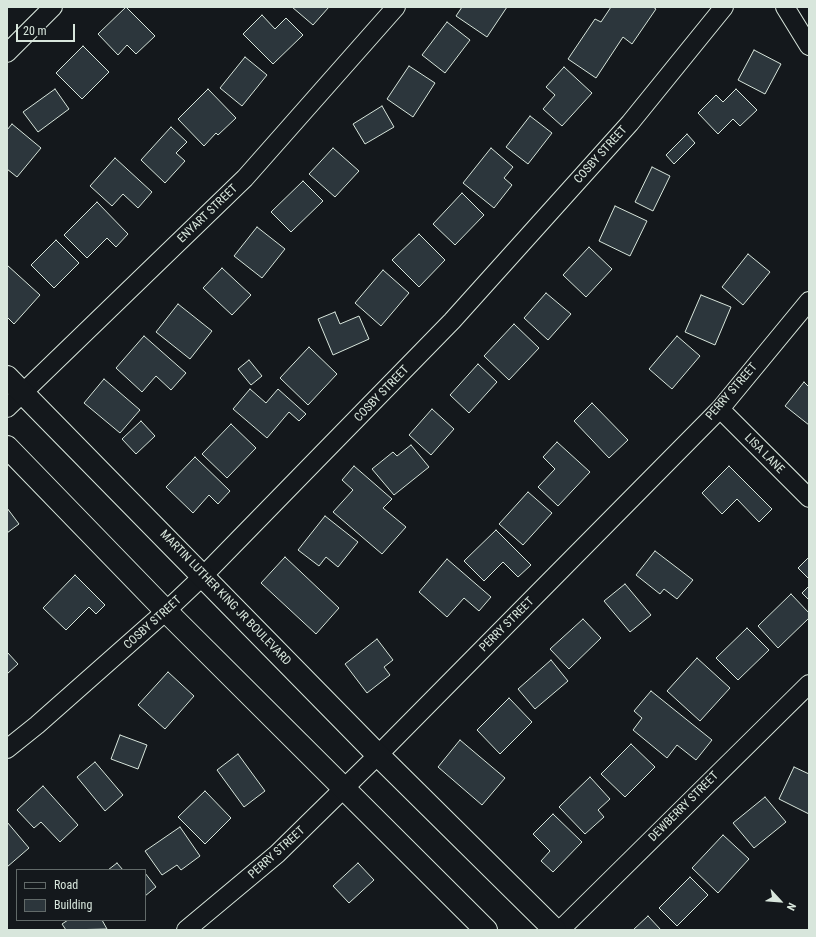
<!DOCTYPE html>
<style>
body{margin:0}
#map{position:relative;width:816px;height:937px;overflow:hidden;background:#14181c;font-family:"Roboto Condensed",sans-serif}
canvas{display:block}
.frame{position:absolute;inset:0;border:8px solid #d8e6dc;pointer-events:none}
.legend{position:absolute;left:16px;top:869px;width:130px;height:52px;box-sizing:border-box;background:#14181c;border:1px solid #626a69;margin:0;padding:5px 7px;list-style:none;font-size:12px;color:#d8e6dc}
.legend li{display:flex;align-items:center;gap:8px;height:20px}
.legend b{width:20px;border:1px solid #626a69}
.north{position:absolute;left:760px;top:881px;width:40px;height:40px;-webkit-text-stroke:3px #14181c;paint-order:stroke;rotate:116deg;font-size:11px;font-weight:700;line-height:16px;text-align:center;color:#d8e6dc}
.north::after{content:'';display:block;margin:auto;width:14px;height:18px;background:#d8e6dc;clip-path:polygon(50% 0,100% 100%,50% 72%,0 100%)}
.scale{position:absolute;left:16px;top:24px;width:59px;height:18px;box-sizing:border-box;border:2px solid #d8e6dc;border-top:0;padding-left:5px;font-size:12px;line-height:14px;white-space:nowrap;color:#d8e6dc;-webkit-text-stroke:3px #14181c;paint-order:stroke}
</style>
<div id="map">
<canvas width="816" height="937"></canvas>
<div class="frame"></div>
<ul class="legend">
<li><b style="height:5px;background:#14181c"></b>Road</li>
<li><b style="height:11px;background:#2c363c"></b>Building</li>
</ul>
<div class="north">N</div>
<div class="scale">20 m</div>
</div>
<script>
const c = document.querySelector('canvas').getContext('2d');
c.lineJoin = 'round';
function fillPath(path, color) { c.fillStyle = color; c.fill(path, 'evenodd'); }
const poly = rows => new Path2D(rows.map(r => 'M' + r).join(''));
function trace(path, color, width, dash) { c.strokeStyle = color; c.lineWidth = width; c.lineCap = dash ? 'butt' : 'round'; c.setLineDash(dash || []); c.stroke(path); }
function write(font, color, halo, rows, align = 'center') {
  c.font = font + ' "Roboto Condensed",sans-serif'; c.lineWidth = 3; c.setLineDash([]); c.textBaseline = 'middle'; c.strokeStyle = halo; c.fillStyle = color; for (const [text, x, y, turn = 0] of rows) {
    c.save(); c.translate(x, y); c.rotate((+turn || 0) * Math.PI / 180); c.textAlign = isNaN(turn) ? turn : align; if (halo) c.strokeText(text, 0, 0); c.fillText(text, 0, 0); c.restore();
  }
}
const building = poly([
 [126,7,155,36,136,54,127,45,118,55,98,34,126,7],
 [292,7,329,7,313,25,292,7],
 [462,7,507,7,487,37,456,16,462,7],
 [611,7,653,7,656,9,632,44,623,37,596,78,568,59,595,19,601,22,611,7],
 [262,15,275,29,286,18,303,35,273,64,243,34,262,15],
 [447,22,470,40,445,73,422,55,447,22],
 [83,46,109,72,82,99,56,73,83,46],
 [754,50,781,64,765,94,738,80,754,50],
 [245,57,267,75,242,106,220,88,245,57],
 [409,66,435,83,413,117,387,99,409,66],
 [564,67,592,93,562,126,543,109,555,95,546,87,564,67],
 [55,89,69,109,38,132,23,112,55,89],
 [208,89,236,118,218,135,216,133,204,146,178,119,208,89],
 [736,89,757,110,740,126,733,119,718,134,698,113,716,95,723,102,736,89],
 [382,106,394,127,365,144,353,124,382,106],
 [530,116,552,133,528,164,506,147,530,116],
 [12,124,41,148,17,177,7,169,7,130,12,124],
 [171,127,187,142,176,153,185,161,165,183,141,160,171,127],
 [687,134,695,143,674,164,666,155,687,134],
 [333,148,359,171,335,197,309,174,333,148],
 [491,148,513,167,504,178,512,185,494,208,463,183,491,148],
 [115,158,152,192,138,208,123,194,112,206,90,186,115,158],
 [652,167,670,176,653,211,635,202,652,167],
 [303,181,323,201,291,232,271,212,303,181],
 [462,193,484,215,455,245,433,224,462,193],
 [97,202,128,234,116,247,107,238,87,258,64,235,97,202],
 [615,206,647,221,630,256,599,241,615,206],
 [257,227,285,249,262,278,234,256,257,227],
 [419,234,445,260,419,287,392,260,419,234],
 [56,240,79,263,54,288,31,265,56,240],
 [589,247,612,269,586,297,563,275,589,247],
 [748,254,770,272,743,305,722,287,748,254],
 [7,265,40,295,14,324,7,317,7,265],
 [222,268,251,295,232,315,203,288,222,268],
 [383,270,409,293,381,326,355,303,383,270],
 [546,293,571,314,548,340,524,318,546,293],
 [701,295,731,307,715,345,685,332,701,295],
 [178,304,212,331,190,359,156,332,178,304],
 [335,312,340,324,359,316,369,339,333,355,318,319,335,312],
 [514,324,539,348,509,380,484,356,514,324],
 [144,336,186,373,171,390,156,376,142,392,116,368,144,336],
 [677,336,700,356,672,389,649,369,677,336],
 [309,347,337,374,308,405,280,378,309,347],
 [249,360,262,376,251,385,238,369,249,360],
 [478,364,497,382,469,413,450,395,478,364],
 [104,379,140,410,120,433,84,403,104,379],
 [804,382,809,387,809,425,785,406,804,382],
 [250,389,266,403,278,389,306,414,299,421,289,412,267,438,233,409,250,389],
 [592,403,628,440,609,458,574,421,592,403],
 [432,409,454,429,431,455,409,435,432,409],
 [141,421,155,436,136,454,122,439,141,421],
 [231,424,256,448,227,478,202,454,231,424],
 [557,442,590,472,558,506,538,487,555,469,543,457,557,442],
 [411,445,429,467,394,495,372,469,393,452,397,456,411,445],
 [195,457,230,491,218,504,209,495,193,513,166,487,195,457],
 [354,466,392,499,383,508,406,527,382,554,333,512,353,490,342,480,354,466],
 [729,466,772,509,759,522,737,499,722,514,702,493,729,466],
 [528,492,552,513,523,545,499,524,528,492],
 [7,508,19,524,7,533,7,508],
 [325,516,358,542,338,567,326,557,319,566,298,550,325,516],
 [496,530,531,565,518,577,503,562,484,581,464,561,496,530],
 [655,551,693,580,677,599,664,589,660,594,636,575,655,551],
 [285,557,339,608,316,634,261,583,285,557],
 [809,557,809,579,798,568,809,557],
 [447,559,491,597,479,611,464,598,447,617,419,592,447,559],
 [75,575,105,605,96,614,89,607,66,630,43,608,75,575],
 [625,584,651,615,630,632,604,601,625,584],
 [809,586,809,600,802,593,809,586],
 [791,594,809,613,809,618,778,648,758,626,791,594],
 [583,619,601,638,569,669,550,649,583,619],
 [747,628,769,650,738,680,716,658,747,628],
 [377,639,393,660,384,667,390,675,367,693,345,664,377,639],
 [7,652,18,664,7,674,7,652],
 [697,658,730,688,700,721,667,691,697,658],
 [551,660,568,681,535,709,518,689,551,660],
 [168,672,194,696,165,729,138,705,168,672],
 [651,691,712,740,696,760,677,745,667,758,633,730,642,718,634,711,651,691],
 [509,698,532,722,500,754,477,730,509,698],
 [120,735,147,745,138,769,111,759,120,735],
 [460,740,505,778,482,805,438,767,460,740],
 [631,744,655,767,625,797,601,774,631,744],
 [238,754,265,791,244,807,217,770,238,754],
 [95,762,123,795,105,811,77,777,95,762],
 [794,767,809,774,809,814,779,799,794,767],
 [590,777,610,799,598,810,604,817,585,834,559,807,590,777],
 [43,786,78,825,60,842,41,822,34,828,17,810,43,786],
 [205,791,231,818,205,844,178,817,205,791],
 [765,797,786,822,754,848,733,823,765,797],
 [553,814,582,842,553,872,541,861,550,851,533,834,553,814],
 [7,822,29,848,7,867,7,822],
 [180,827,200,856,181,870,177,865,162,875,145,851,180,827],
 [723,835,749,859,718,893,692,868,723,835],
 [117,863,123,870,108,870,117,863],
 [358,863,374,880,349,903,333,886,358,863],
 [145,873,156,887,145,896,145,873],
 [690,877,708,895,677,926,659,908,690,877],
 [648,916,661,930,633,930,648,916],
 [68,920,102,920,107,929,66,930,62,924,68,920]
]);
fillPath(building, '#2c363c');
trace(building, '#d8e6dc', 1);
const minor = poly([
 [785,7,809,46],
 [7,53,53,7],
 [7,408,245,178,396,7],
 [720,409,809,498],
 [7,749,37,725,166,611,203,576,452,321,630,123,724,7],
 [186,930,277,854,378,755,720,409,809,301],
 [560,930,809,684]
]);
const secondary = poly([
 [7,377,378,755,555,930],
 [7,447,166,611,486,930]
]);
trace(minor, '#d8e6dc', 20);
trace(secondary, '#d8e6dc', 24);
trace(minor, '#14181c', 18);
trace(secondary, '#14181c', 22);
write('12px', '#d8e6dc', '#14181c', [
 ["COSBY STREET",601,155,-48],
 ["ENYART STREET",208,214,-44],
 ["PERRY STREET",732,392,-49],
 ["COSBY STREET",382,394,-46],
 ["LISA LANE",764,454,45],
 ["MARTIN LUTHER KING JR BOULEVARD",225,598,46],
 ["COSBY STREET",153,623,-42],
 ["PERRY STREET",507,625,-45],
 ["DEWBERRY STREET",684,807,-45],
 ["PERRY STREET",277,853,-42]
]);
</script>
